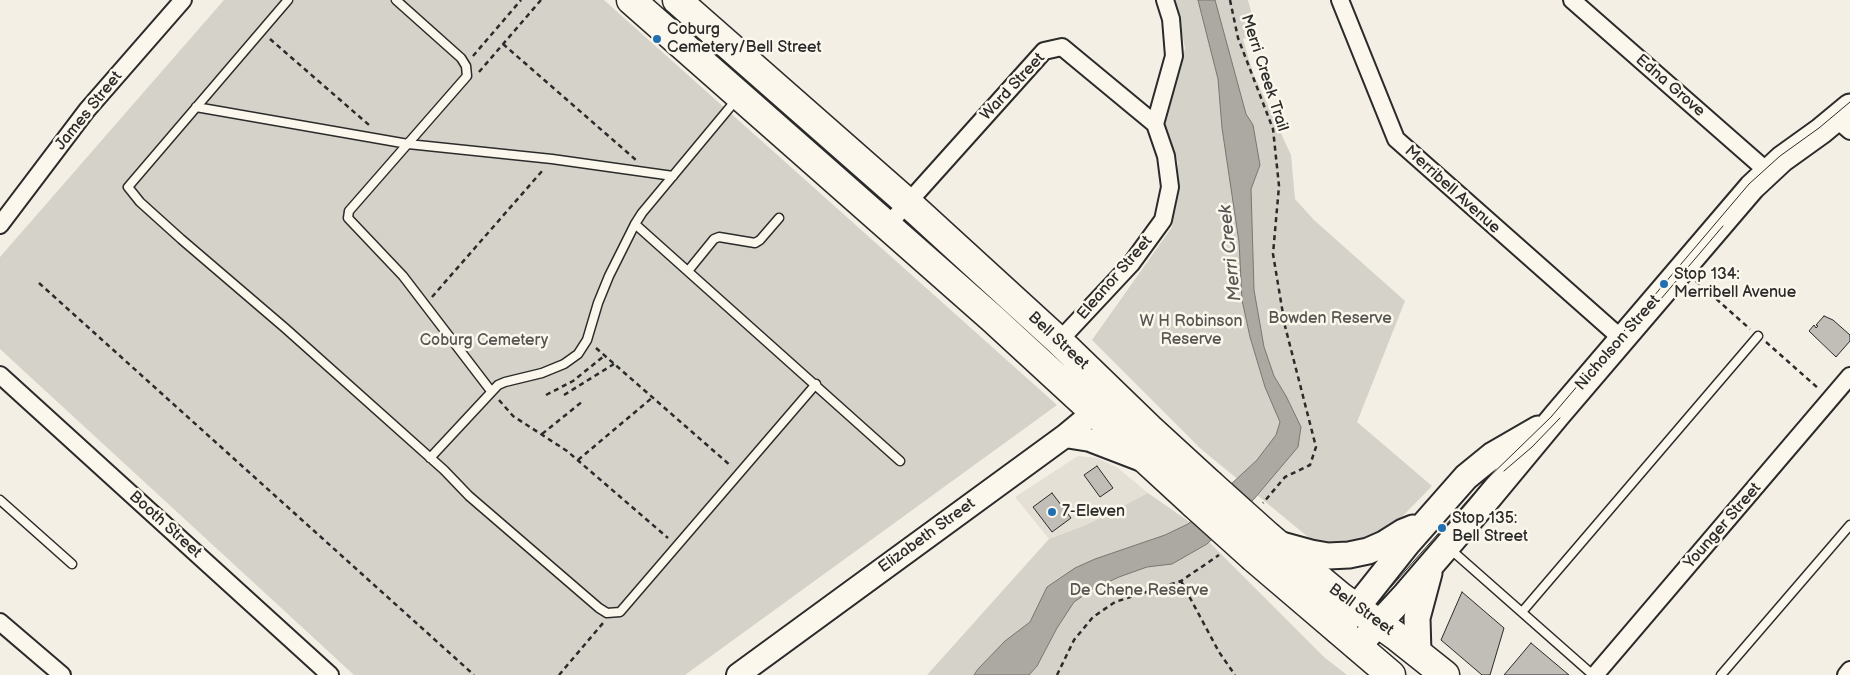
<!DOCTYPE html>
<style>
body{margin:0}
canvas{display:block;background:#f3efe4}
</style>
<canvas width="1850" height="675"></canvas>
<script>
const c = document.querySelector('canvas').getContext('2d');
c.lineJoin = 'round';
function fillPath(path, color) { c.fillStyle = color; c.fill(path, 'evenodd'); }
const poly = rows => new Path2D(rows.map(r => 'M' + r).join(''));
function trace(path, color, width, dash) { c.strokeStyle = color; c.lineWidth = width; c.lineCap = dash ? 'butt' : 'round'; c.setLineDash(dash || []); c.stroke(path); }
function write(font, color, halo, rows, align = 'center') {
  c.font = font + ' "Balsamiq Sans",sans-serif'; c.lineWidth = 5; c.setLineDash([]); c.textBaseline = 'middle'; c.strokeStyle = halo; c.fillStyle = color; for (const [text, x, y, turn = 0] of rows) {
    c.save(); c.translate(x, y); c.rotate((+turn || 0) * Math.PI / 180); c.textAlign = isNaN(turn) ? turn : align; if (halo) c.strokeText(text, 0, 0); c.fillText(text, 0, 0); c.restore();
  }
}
fillPath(poly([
 [1078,456,1097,458,1118,468,1148,493,1086,525,1049,539,1015,497]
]), '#e4e0d6');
fillPath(poly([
 [224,0,604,0,1057,405,685,675,354,675,0,349,0,257],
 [1175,0,1248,0,1257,33,1243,39,1253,73,1291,155,1295,199,1314,220,1405,301,1357,422,1432,486,1396,523,1369,539,1345,543,1313,541,1201,449,1092,340,1172,227,1178,162,1163,128,1185,48],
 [1148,493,1188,521,1324,657,1347,675,927,675,1049,539,1086,525]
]), '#d5d2c9');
const water = poly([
 [1198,0,1215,0,1246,114,1253,125,1260,165,1251,189,1254,290,1264,347,1274,376,1286,396,1301,427,1298,447,1254,499,1207,544,1172,564,1147,567,1119,577,1093,589,1074,602,1057,628,1037,666,1029,675,974,675,978,669,1005,641,1030,622,1047,587,1075,568,1095,559,1165,535,1188,524,1257,460,1276,435,1280,422,1265,387,1250,337,1242,300,1239,242,1222,128,1218,79,1198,0]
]);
fillPath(water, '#aca9a2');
trace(water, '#787772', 1);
const building = poly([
 [1824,316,1833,320,1850,335,1850,341,1836,357,1809,331,1814,325,1816,328,1818,326,1816,325,1824,316],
 [1097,466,1113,488,1100,497,1084,475,1097,466],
 [1052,493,1071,518,1052,532,1033,507,1052,493],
 [1462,592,1504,628,1490,675,1482,675,1441,640,1462,592],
 [1531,643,1569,675,1504,675,1531,643]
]);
fillPath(building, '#c0beb6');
trace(building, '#2b2b2b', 1);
const lane = poly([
 [288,0,128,187,140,202,181,239,285,328,444,470,469,496,599,608,607,613,620,612,816,384],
 [396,0,461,58,466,66,467,76,349,211,348,218,403,276,491,391],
 [196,107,408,144,552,159,673,176],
 [635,224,900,461],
 [688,271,714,239,719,237,755,243,760,240,779,218],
 [430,458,498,385,505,382,542,373,564,364,578,354,587,340,598,303,609,276,635,224,642,213,736,100],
 [0,500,72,564],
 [1449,548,1593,675],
 [1522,612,1758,336],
 [1721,675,1850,525]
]);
const street = poly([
 [1340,0,1396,139,1622,339],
 [1572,0,1767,171],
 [1836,119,1850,131],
 [1155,124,1174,56,1171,19,1165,0],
 [0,225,87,110,183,0],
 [887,226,1044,51,1062,47,1155,124],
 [1059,341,1131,264,1163,220,1170,187,1166,156,1155,124],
 [0,375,330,675],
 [0,622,62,675],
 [1595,675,1850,376],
 [1846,675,1850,670]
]);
const secondary = poly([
 [1065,436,1090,440,1142,460],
 [738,675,1065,436,1106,402]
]);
const primary = poly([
 [1278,544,1311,553,1328,556,1349,555,1368,551,1384,544,1403,532,1413,528],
 [1338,631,1407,544,1466,477,1493,455,1538,429],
 [1357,647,1406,594,1480,508,1558,414,1752,187,1782,159,1821,131,1850,107],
 [1418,653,1417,618,1429,573]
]);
const highway = poly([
 [631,0,993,319,1194,504],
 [677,0,908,203,1059,341,1150,429,1210,484],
 [1269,537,1341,597,1396,636,1445,675],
 [1254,558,1391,675]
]);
trace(lane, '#2b2b2b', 11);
trace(street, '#2b2b2b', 20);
trace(secondary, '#2b2b2b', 26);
trace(primary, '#2b2b2b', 29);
trace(highway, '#2b2b2b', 31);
trace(poly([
 [1230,0,1238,38,1273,129,1279,186,1273,254,1285,326,1316,447,1310,465,1285,477,1263,503],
 [270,39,369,125],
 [503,44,636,160],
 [473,56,521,0],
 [479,72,541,0],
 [1696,281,1750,329],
 [39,283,474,675],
 [432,297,543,170],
 [1766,342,1819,389],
 [596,348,731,466],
 [546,395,573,381,604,356],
 [564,395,614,364],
 [499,400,513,416,567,451,668,538],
 [542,434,583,401],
 [578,460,653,397],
 [1181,581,1219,652,1235,675],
 [559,675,603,623],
 [1057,675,1074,640,1093,617,1115,602,1181,581,1219,555]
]), '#2b2b2b', 2.5, [5, 4]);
trace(lane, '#fbf7ec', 8);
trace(street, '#fbf7ec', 16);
trace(secondary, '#fbf7ec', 22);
trace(primary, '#fbf7ec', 25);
trace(highway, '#fbf7ec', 28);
trace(poly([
 [1649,313,1723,226],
 [1504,471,1532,447,1560,418],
 [1391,587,1483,483,1551,417,1749,184,1780,156,1819,128,1850,102]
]), '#2b2b2b', 1);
const highwayBridge = poly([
 [1210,484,1269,537],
 [1194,504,1254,558]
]);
trace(highwayBridge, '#2b2b2b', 31, []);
trace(highwayBridge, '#fbf7ec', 28);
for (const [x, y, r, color] of [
 [657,39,5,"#1f6fb2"],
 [1664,284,5,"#1f6fb2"],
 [1052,512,5,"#1f6fb2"],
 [1442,528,5,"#1f6fb2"]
]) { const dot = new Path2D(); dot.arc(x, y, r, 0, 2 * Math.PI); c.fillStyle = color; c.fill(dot); trace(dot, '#fbf7ec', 2); }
write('16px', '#2b2b2b', '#fbf7ec', [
 ["Coburg",667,30],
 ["Cemetery/Bell Street",667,48],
 ["Stop 134:",1674,275],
 ["Merribell Avenue",1674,293],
 ["7-Eleven",1062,512],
 ["Stop 135:",1452,519],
 ["Bell Street",1452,537]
], 'left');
write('16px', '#2b2b2b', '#fbf7ec', [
 ["Merri Creek Trail",1264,73,72],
 ["Edna Grove",1670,86,41],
 ["Ward Street",1013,87,-47],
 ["James Street",89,111,-51],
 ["Merribell Avenue",1452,190,42],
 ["Eleanor Street",1115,278,-49],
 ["Bell Street",1058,341,43],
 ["Nicholson Street",1618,343,-49],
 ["Booth Street",165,525,42],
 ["Younger Street",1723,526,-49],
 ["Elizabeth Street",927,536,-36],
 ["Bell Street",1361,610,36]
]);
write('16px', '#565552', '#fbf7ec', [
 ["Bowden Reserve",1330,319],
 ["W H Robinson",1191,322],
 ["Reserve",1191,340],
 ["Coburg Cemetery",484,341],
 ["De Chene Reserve",1139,591]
]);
write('italic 18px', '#585755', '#fbf7ec', [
 ["Merri Creek",1231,253,-96]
]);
</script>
